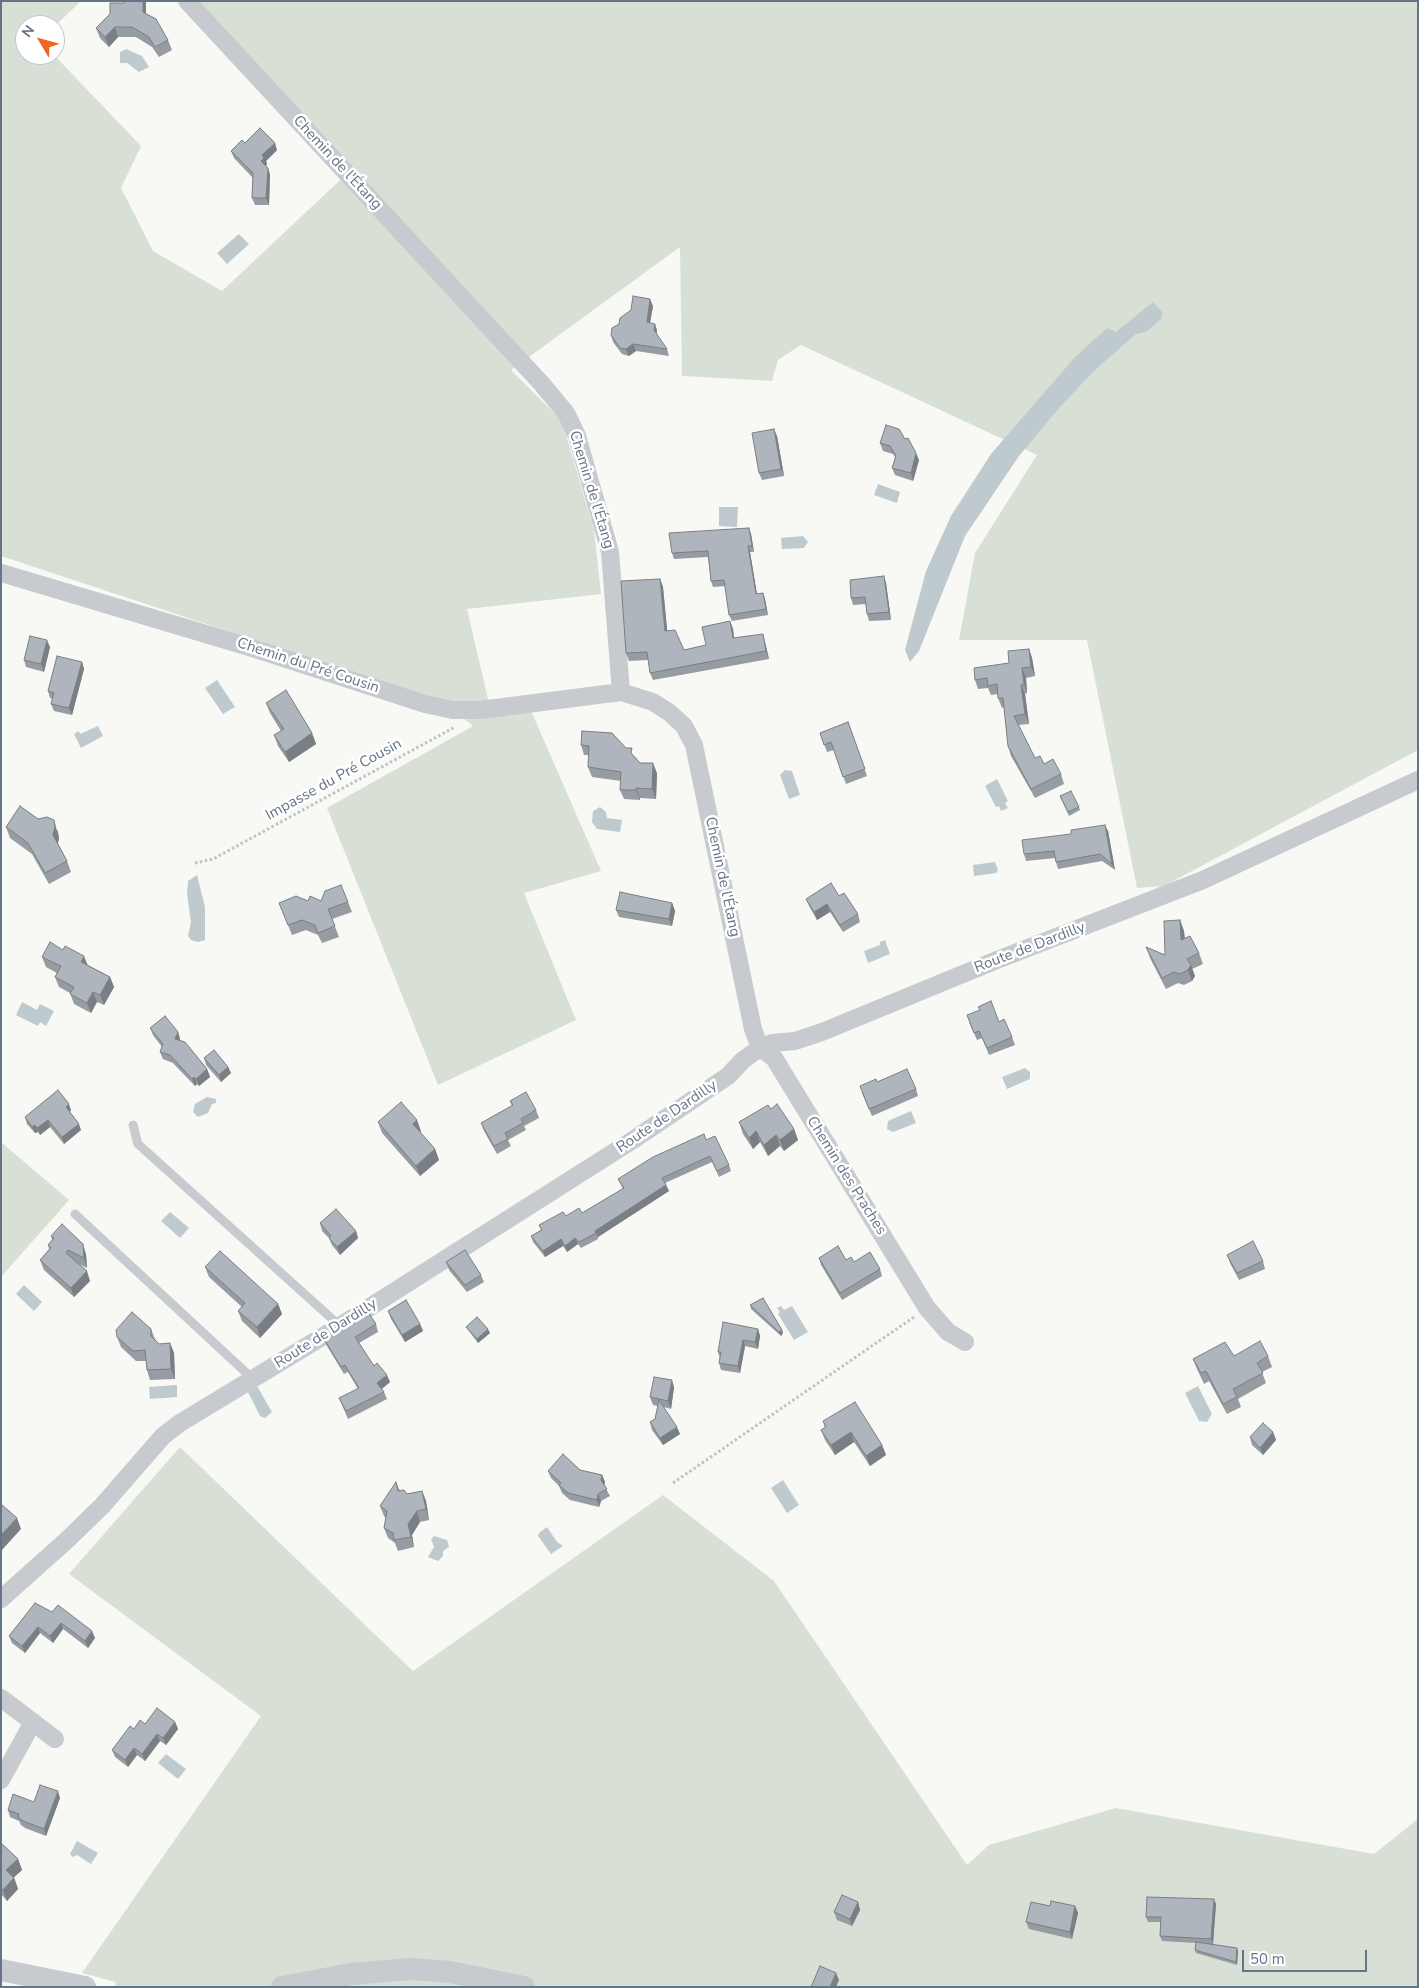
<!DOCTYPE html>
<meta charset="utf-8">
<style>
body{margin:0}
#map{position:relative;width:1419px;height:1988px;overflow:hidden;background:#f8f8f5;font-family:"Nunito Sans",sans-serif}
canvas{display:block}
.frame{position:absolute;inset:0;border:2px solid #657488;pointer-events:none}
.north{position:absolute;left:15px;top:15px;width:50px;height:50px;box-sizing:border-box;background:#fff;border:1px solid #c1c7cf;border-radius:50%;rotate:307deg;font-size:14px;font-weight:700;line-height:20px;text-align:center;color:#657488}
.north::after{content:'';display:block;margin:auto;width:18px;height:22px;background:#ef661e;clip-path:polygon(50% 0,100% 100%,50% 72%,0 100%)}
.scale{position:absolute;left:1242px;top:1950px;width:125px;height:22px;box-sizing:border-box;border:2px solid #657488;border-top:0;padding-left:6px;font-size:15px;line-height:18px;white-space:nowrap;color:#657488;-webkit-text-stroke:4px #fff;paint-order:stroke}
</style>
<div id="map">
<canvas width="1419" height="1988"></canvas>
<div class="frame"></div>
<div class="north">N</div>
<div class="scale">50 m</div>
</div>
<script>
const c = document.querySelector('canvas').getContext('2d');
c.lineJoin = 'round';
function fillPath(path, color) { c.fillStyle = color; c.fill(path, 'evenodd'); }
const poly = rows => new Path2D(rows.map(r => 'M' + r).join(''));
function trace(path, color, width, dash) { c.strokeStyle = color; c.lineWidth = width; c.lineCap = dash ? 'butt' : 'round'; c.setLineDash(dash || []); c.stroke(path); }
function write(font, color, halo, rows, align = 'center') {
  c.font = font + ' "Nunito Sans",sans-serif'; c.lineWidth = 5; c.setLineDash([]); c.textBaseline = 'middle'; c.strokeStyle = halo; c.fillStyle = color; for (const [text, x, y, turn = 0] of rows) {
    c.save(); c.translate(x, y); c.rotate((+turn || 0) * Math.PI / 180); c.textAlign = isNaN(turn) ? turn : align; if (halo) c.strokeText(text, 0, 0); c.fillText(text, 0, 0); c.restore();
  }
}
fillPath(poly([
 [1,1,81,1,55,26,25,25,25,55,54,55,141,146,121,188,153,251,222,291,353,168,198,1,1418,1,1418,750,1164,886,1137,888,1087,640,959,640,975,553,1037,455,801,345,778,360,772,381,682,376,680,247,511,370,562,421,594,530,601,594,467,609,491,712,532,713,601,871,524,893,576,1020,438,1085,327,808,473,726,445,703,1,556],
 [1,1142,69,1200,1,1277],
 [180,1447,413,1671,663,1495,774,1581,967,1865,989,1845,1116,1808,1374,1854,1418,1819,1418,1987,115,1987,116,1982,82,1973,261,1716,69,1574]
]), '#d8e0d6');
fillPath(poly([
 [126,49,142,56,149,67,139,72,127,63,120,63,120,52],
 [239,234,249,244,227,264,217,253],
 [1153,302,1163,313,1161,319,1146,332,1136,334,1095,370,1059,408,1019,456,965,536,919,651,910,662,905,650,926,571,951,516,991,454,1075,357,1107,328,1116,332],
 [878,484,900,492,897,503,874,495],
 [719,507,738,507,737,527,719,526],
 [803,536,808,542,804,548,782,549,781,538],
 [217,680,235,707,223,714,205,688],
 [98,726,103,736,81,748,74,734,79,731,80,734],
 [785,770,792,771,800,795,789,799,780,775],
 [997,779,1008,801,1005,803,1008,808,1001,811,999,806,996,807,985,786],
 [600,807,606,812,607,818,622,820,620,832,597,829,592,822,593,811],
 [995,862,998,870,996,873,974,876,973,865],
 [197,875,205,907,205,940,198,942,191,940,188,936,191,922,187,894,188,881],
 [885,940,890,954,868,963,864,951,880,945,880,942],
 [22,1002,37,1010,40,1004,54,1011,46,1026,40,1022,38,1026,16,1015],
 [1025,1068,1030,1072,1030,1079,1007,1089,1002,1077],
 [207,1097,216,1099,216,1103,212,1104,208,1113,198,1117,193,1112,195,1104],
 [911,1111,916,1123,893,1132,887,1129,888,1121],
 [170,1212,189,1228,180,1238,161,1221],
 [24,1285,42,1302,34,1311,16,1294],
 [781,1306,784,1310,792,1306,808,1332,794,1340,778,1314,780,1312,777,1308],
 [177,1385,177,1397,150,1399,149,1387],
 [257,1386,272,1412,265,1418,260,1416,248,1392],
 [1198,1386,1212,1414,1207,1422,1199,1421,1185,1393],
 [783,1480,799,1505,787,1513,771,1488],
 [547,1527,557,1542,563,1546,551,1554,538,1536,539,1533],
 [434,1536,447,1540,449,1547,443,1551,443,1556,438,1561,428,1557,434,1547,431,1539],
 [166,1754,186,1769,178,1779,158,1763],
 [77,1841,98,1853,91,1864,77,1855,73,1857,70,1854]
]), '#bfcacf');
trace(poly([
 [195,863,213,859,455,727],
 [673,1483,914,1317]
]), '#c1c2c5', 3, [2.5, 2.5]);
trace(poly([
 [133,1125,138,1144,340,1326],
 [75,1214,253,1379]
]), '#c7cace', 9);
trace(poly([
 [187,1,541,383,566,413,577,436,610,552,621,692],
 [1,573,246,646,425,704,453,710,480,710,621,692,653,702,670,713,684,726,694,745,753,1029,760,1048,774,1058,927,1308,948,1332,965,1342],
 [1,1599,67,1540,102,1506,163,1436,180,1423,340,1326,633,1140,728,1076,743,1060,760,1048,772,1043,795,1041,822,1032,997,960,1203,880,1418,780],
 [1,1698,55,1739],
 [1,1780,33,1722]
]), '#c7cace', 18);
trace(poly([
 [1,1970,85,1987],
 [282,1987,351,1974,410,1969,450,1972,524,1987]
]), '#c7cace', 22);
fillPath(poly([
 [146,1,146,14,168,40,172,50,159,57,152,47,136,37,118,37,109,47,100,38,96,28,124,3],
 [245,143,277,150,266,161,267,164,266,166,268,168,270,175,269,205,255,205,252,198,253,178,234,158,231,151],
 [653,306,650,323,657,330,656,334,667,349,669,356,636,351,629,356,622,354,613,342,611,335],
 [777,436,784,476,762,480,759,473],
 [905,439,919,460,913,481,895,475,892,468,895,457,893,454,883,451,880,443],
 [751,534,754,552,750,552,757,594,763,593,765,599,768,615,732,621,729,615,725,586,713,587,711,581,708,557,674,559,672,553],
 [660,579,663,587,667,631,684,650,706,645,730,621,733,629,734,638,765,642,769,659,653,680,650,673,648,660,629,661,626,653],
 [886,583,891,620,869,621,867,614,866,604,853,605,851,598],
 [50,647,44,672,26,667,24,660],
 [1029,649,1032,658,1035,676,1026,678,1027,693,1025,694,1029,724,1018,725,1035,758,1061,774,1064,784,1035,798,1011,756,1008,746,1004,707,1002,708,998,698,998,694,991,695,988,688,978,689,975,680,1009,663],
 [82,662,84,669,72,715,54,711,51,704,53,699,50,698,48,691],
 [266,703,312,733,316,744,289,762,278,746,274,735,281,731,270,713],
 [848,722,867,776,846,784,834,750,827,752,820,733],
 [582,731,635,757,640,763,657,773,656,799,640,798,640,800,624,799,620,790,621,781,592,777,588,767,589,755,584,755,581,745],
 [1060,796,1079,807,1080,810,1069,816],
 [38,819,58,831,59,838,58,844,67,861,71,872,49,884,32,854,10,838,6,827],
 [1108,831,1115,870,1102,861,1058,869,1056,862,1055,858,1026,861,1024,854],
 [839,896,858,914,860,922,843,932,830,912,817,920,809,906,806,899],
 [308,901,348,902,352,912,332,919,339,937,322,943,318,935,306,930,292,935,279,903],
 [672,903,675,911,672,926,619,917,616,910],
 [1180,920,1184,931,1185,938,1199,953,1203,964,1192,969,1195,976,1192,981,1184,985,1178,983,1166,989,1150,958,1146,947,1165,955],
 [42,957,88,965,110,977,114,987,104,1005,97,1002,91,1013,74,1004,70,993,59,987,55,977,57,973,46,967],
 [969,1022,999,1022,1012,1037,1015,1045,989,1055,982,1038,977,1040],
 [150,1028,178,1032,180,1039,180,1040,207,1069,210,1077,199,1086,197,1084,195,1086,173,1063,163,1059,160,1052,162,1047,153,1035],
 [204,1058,228,1067,231,1073,221,1082,206,1065],
 [877,1082,916,1089,918,1096,872,1116,862,1093],
 [510,1101,536,1110,539,1118,524,1126,526,1130,508,1140,511,1146,497,1154,484,1131,481,1123,512,1106],
 [771,1109,794,1129,798,1140,784,1151,780,1146,768,1156,760,1142,753,1149,743,1134,739,1122],
 [71,1110,70,1112,81,1130,64,1144,50,1127,40,1135,38,1132,35,1133,27,1124,25,1117],
 [378,1122,421,1131,420,1132,435,1149,439,1160,420,1176,382,1133],
 [706,1140,729,1165,731,1171,719,1177,712,1162,665,1183,669,1191,598,1237,598,1239,581,1248,578,1244,567,1252,563,1246,545,1257,533,1242,531,1236,541,1230,539,1225,566,1216,582,1213,623,1189,618,1179],
 [320,1223,356,1231,358,1238,340,1255,332,1245,329,1238,322,1231],
 [51,1236,86,1254,87,1268,77,1263,90,1281,74,1297,44,1270,40,1260,49,1249,48,1245,52,1240],
 [1227,1255,1263,1261,1265,1269,1239,1280,1230,1263],
 [819,1258,846,1260,880,1269,882,1276,842,1300,821,1265],
 [446,1262,481,1275,484,1282,467,1292,449,1270],
 [205,1267,278,1304,282,1314,260,1338,242,1321,238,1311,242,1307,209,1277],
 [750,1305,782,1330,783,1333,781,1336,751,1309],
 [388,1311,420,1324,423,1331,405,1342,391,1319],
 [376,1324,378,1332,359,1343,374,1366,390,1382,382,1389,384,1392,387,1399,348,1419,339,1398,358,1389,348,1372,344,1374,327,1346,324,1339],
 [466,1327,490,1333,478,1343,468,1330],
 [151,1329,155,1339,159,1344,170,1343,174,1353,175,1379,150,1380,147,1370,146,1361,136,1361,121,1347,117,1337],
 [758,1329,760,1336,758,1349,745,1346,740,1373,721,1370,719,1363,720,1358,718,1352],
 [1234,1356,1268,1356,1272,1367,1262,1372,1266,1383,1238,1399,1241,1407,1227,1414,1209,1381,1204,1384,1197,1369,1193,1359],
 [674,1387,671,1409,664,1407,680,1434,663,1445,652,1430,650,1422,655,1419,658,1406,653,1405,650,1397],
 [823,1421,882,1445,886,1455,870,1466,854,1442,835,1455,825,1440,821,1430,825,1428],
 [1273,1432,1276,1440,1263,1455,1252,1445,1250,1437],
 [580,1470,602,1475,605,1482,604,1485,610,1496,601,1501,599,1507,570,1500,562,1493,559,1486,551,1478,548,1471],
 [396,1482,400,1491,407,1494,422,1491,426,1501,429,1520,420,1522,412,1535,414,1547,398,1551,395,1543,388,1538,384,1528,386,1518,384,1516,380,1506],
 [35,1603,95,1638,88,1648,63,1629,53,1643,40,1633,25,1653,12,1643,9,1636],
 [175,1722,178,1729,166,1745,160,1741,145,1761,137,1755,128,1767,115,1757,112,1750,134,1729,145,1724],
 [60,1798,46,1836,25,1828,21,1825,19,1821,10,1817,8,1810,34,1802],
 [1,1843,18,1859,22,1870,14,1877,18,1889,7,1901,1,1894],
 [858,1902,860,1910,852,1926,837,1920,834,1912],
 [1216,1904,1213,1944,1238,1951,1237,1965,1196,1953,1195,1950,1196,1943,1162,1941,1160,1936,1161,1922,1148,1922,1146,1917],
 [1050,1906,1075,1906,1078,1913,1072,1939,1029,1929,1026,1922]
]), '#969ca2');
fillPath(poly([
 [143,1,146,1,146,22,143,12],
 [115,27,118,37,109,47,105,37],
 [275,143,277,150,266,161,267,164,264,168,261,161,262,155],
 [268,168,270,175,269,205,266,198],
 [650,299,653,306,649,328,647,322],
 [655,324,657,330,656,337,654,330],
 [633,344,636,351,629,356,626,349],
 [774,429,777,436,784,476,781,469],
 [916,453,919,460,913,481,911,473],
 [749,528,751,534,754,552,752,546],
 [748,546,750,552,758,601,756,594],
 [884,576,886,583,891,620,889,612],
 [660,579,663,587,668,639,665,631],
 [763,593,765,599,768,615,766,609],
 [730,621,733,629,735,646,733,638],
 [763,634,765,642,769,659,766,651],
 [47,640,50,647,44,672,41,664],
 [1029,649,1032,658,1035,676,1031,667],
 [82,662,84,669,72,715,69,708],
 [1022,668,1026,678,1027,693,1024,684],
 [1021,685,1025,694,1029,724,1025,714],
 [312,733,316,744,289,762,285,752],
 [653,763,657,773,656,799,652,789],
 [636,788,640,798,640,800,636,790],
 [54,820,59,838,57,846,53,835],
 [1105,825,1108,831,1115,870,1112,864],
 [672,903,675,911,672,926,669,919],
 [827,904,830,912,817,920,814,912],
 [1180,920,1184,931,1185,951,1181,940],
 [84,956,88,966,81,962],
 [1191,965,1195,976,1192,981,1188,970],
 [110,977,114,987,104,1005,100,995],
 [93,992,97,1002,91,1013,87,1003],
 [178,1032,180,1039,178,1046,175,1039],
 [228,1067,231,1073,221,1082,219,1075],
 [207,1069,210,1077,199,1086,196,1079],
 [194,1077,197,1084,195,1086,192,1079],
 [69,1104,71,1110,68,1113,66,1107],
 [48,1120,50,1127,40,1135,37,1128],
 [417,1120,421,1131,417,1135,413,1124],
 [79,1124,81,1130,64,1144,62,1137],
 [35,1125,38,1132,35,1133,32,1127],
 [794,1129,798,1140,784,1151,780,1140],
 [756,1131,760,1142,753,1149,749,1138],
 [776,1135,780,1146,768,1156,764,1145],
 [435,1149,439,1160,420,1176,416,1166],
 [666,1185,669,1191,598,1237,595,1231],
 [356,1231,358,1238,340,1255,337,1247],
 [575,1238,578,1244,567,1252,565,1246],
 [561,1239,563,1246,545,1257,543,1251],
 [83,1244,86,1254,87,1268,84,1258],
 [87,1271,90,1281,74,1297,71,1288],
 [278,1304,282,1314,260,1338,257,1327],
 [420,1324,423,1331,405,1342,402,1335],
 [488,1329,490,1333,478,1343,477,1339],
 [758,1329,760,1336,758,1349,755,1342],
 [782,1330,783,1333,781,1336,779,1332],
 [743,1340,745,1346,740,1373,738,1366],
 [170,1343,174,1353,175,1379,171,1369],
 [387,1375,390,1382,380,1390,377,1383],
 [672,1380,674,1387,671,1409,668,1401],
 [677,1427,680,1434,663,1445,660,1438],
 [851,1432,854,1442,835,1455,831,1445],
 [1273,1432,1276,1440,1263,1455,1260,1448],
 [882,1445,886,1455,870,1466,866,1456],
 [602,1475,605,1482,604,1487,601,1480],
 [422,1491,426,1501,429,1520,426,1509],
 [598,1494,601,1501,599,1507,597,1500],
 [417,1511,420,1522,412,1535,414,1547,411,1537,408,1524],
 [17,1518,21,1529,1,1551,1,1535],
 [61,1623,63,1629,53,1643,50,1636],
 [38,1627,40,1633,25,1653,22,1646],
 [92,1631,95,1638,88,1648,85,1641],
 [175,1722,178,1729,166,1745,163,1738],
 [157,1734,160,1741,145,1761,142,1754],
 [134,1748,137,1755,128,1767,125,1760],
 [58,1791,60,1798,46,1836,44,1829],
 [18,1859,22,1870,10,1881,6,1870],
 [14,1878,18,1889,7,1901,3,1890],
 [1214,1899,1216,1904,1213,1944,1211,1939],
 [858,1902,860,1910,852,1926,850,1919],
 [1075,1906,1078,1913,1072,1939,1070,1932],
 [1237,1948,1238,1951,1237,1965,1236,1962],
 [836,1973,839,1980,836,1987,830,1987]
]), '#7a7f84');
const building = poly([
 [124,1,143,1,143,12,156,19,168,40,155,47,149,37,132,27,115,27,105,37,96,28,110,14,110,3,124,3,124,1],
 [260,128,275,143,262,155,264,158,261,161,268,168,266,198,252,198,253,173,231,151,242,140,245,143,260,128],
 [633,296,650,299,647,322,655,324,654,330,667,349,633,344,626,349,620,348,611,335,612,328,619,324,620,318,631,310,633,296],
 [886,425,899,429,905,439,908,438,916,453,911,473,892,468,896,456,890,446,880,443,886,425],
 [774,429,781,469,759,473,752,433,774,429],
 [749,528,752,546,748,546,756,594,763,593,766,609,729,615,724,580,711,581,708,551,672,553,669,533,749,528],
 [884,576,889,612,867,614,865,597,851,598,850,580,884,576],
 [660,579,665,631,675,630,684,650,706,645,702,627,730,621,733,638,763,634,766,651,650,673,647,652,626,653,621,581,660,579],
 [30,636,47,640,41,664,24,660,30,636],
 [1029,649,1031,667,1022,668,1024,684,1021,685,1025,714,1014,716,1035,758,1040,756,1044,764,1053,759,1061,774,1031,789,1008,746,1003,698,998,698,997,684,988,686,987,678,975,680,974,668,1009,663,1008,651,1029,649],
 [57,656,82,662,69,708,51,704,54,693,48,691,57,656],
 [286,690,312,733,285,752,274,735,284,729,266,703,286,690],
 [848,722,865,769,843,777,831,742,824,745,820,733,848,722],
 [582,731,612,733,626,748,632,748,631,753,640,763,653,763,652,789,636,788,636,790,620,790,621,772,588,767,589,746,581,745,582,731],
 [1071,791,1079,807,1068,812,1060,796,1071,791],
 [20,806,38,819,47,817,54,820,55,827,53,835,67,861,45,873,28,843,6,827,20,806],
 [1105,825,1112,864,1100,854,1056,862,1054,851,1024,854,1022,840,1071,834,1071,830,1105,825],
 [831,883,839,896,844,893,858,914,840,925,827,904,814,912,806,899,831,883],
 [341,885,348,902,328,909,335,926,318,933,315,925,302,920,288,925,279,903,296,896,308,901,310,896,321,901,325,891,341,885],
 [620,892,672,903,669,919,616,910,620,892],
 [1180,920,1181,940,1190,936,1199,953,1187,959,1191,965,1188,970,1180,974,1174,972,1162,978,1146,947,1165,955,1164,921,1180,920],
 [50,942,63,950,65,946,84,956,81,962,110,977,100,995,93,992,87,1003,70,994,74,987,55,977,61,966,42,957,50,942],
 [991,1001,999,1022,1004,1019,1012,1037,987,1048,979,1031,974,1033,967,1015,980,1010,978,1007,991,1001],
 [165,1016,178,1032,175,1039,185,1042,207,1069,196,1079,194,1077,192,1079,170,1055,160,1052,163,1044,150,1028,165,1016],
 [214,1050,228,1067,219,1075,204,1058,214,1050],
 [907,1069,916,1089,869,1109,860,1086,876,1079,877,1082,907,1069],
 [58,1090,69,1104,66,1107,79,1124,62,1137,48,1120,37,1128,35,1125,32,1127,25,1117,58,1090],
 [526,1092,536,1110,521,1119,523,1123,505,1133,508,1139,494,1146,481,1123,513,1105,510,1101,526,1092],
 [401,1102,417,1120,413,1124,435,1149,416,1166,378,1122,401,1102],
 [777,1104,794,1129,780,1140,776,1135,764,1145,756,1131,749,1138,739,1122,768,1105,771,1109,777,1104],
 [704,1134,706,1140,715,1136,729,1165,717,1171,710,1156,662,1178,666,1185,595,1231,596,1233,579,1242,575,1238,565,1246,561,1239,543,1251,531,1236,542,1230,539,1225,563,1212,566,1216,579,1208,582,1213,624,1188,618,1179,653,1157,704,1134],
 [336,1209,356,1231,337,1247,329,1238,331,1236,320,1223,336,1209],
 [62,1224,83,1244,84,1258,68,1250,66,1253,87,1271,71,1288,40,1260,51,1248,48,1245,54,1238,51,1236,62,1224],
 [1253,1241,1263,1261,1237,1273,1227,1255,1253,1241],
 [838,1246,846,1260,851,1257,854,1262,870,1252,880,1269,840,1293,819,1258,838,1246],
 [465,1250,481,1275,465,1285,446,1262,465,1250],
 [220,1251,278,1304,257,1327,238,1311,245,1303,205,1267,220,1251],
 [763,1298,782,1330,779,1332,750,1305,763,1298],
 [406,1300,420,1324,402,1335,388,1311,406,1300],
 [132,1312,151,1329,151,1336,159,1344,170,1343,171,1369,147,1370,145,1350,133,1351,117,1337,116,1330,132,1312],
 [368,1312,376,1324,355,1337,374,1366,377,1363,387,1375,377,1383,384,1392,346,1411,339,1398,359,1388,345,1365,341,1367,324,1339,368,1312],
 [477,1317,488,1329,477,1339,466,1327,477,1317],
 [723,1322,758,1329,755,1342,743,1340,738,1366,719,1363,721,1352,718,1352,723,1322],
 [1260,1341,1268,1356,1257,1363,1263,1373,1233,1389,1237,1397,1223,1404,1206,1371,1201,1373,1193,1359,1225,1342,1234,1356,1260,1341],
 [654,1377,672,1380,668,1401,650,1397,654,1377],
 [659,1400,677,1427,660,1438,650,1422,655,1419,659,1400],
 [855,1402,882,1445,866,1456,851,1432,831,1445,821,1430,826,1427,823,1421,855,1402],
 [1263,1423,1273,1432,1260,1448,1250,1437,1263,1423],
 [563,1454,580,1470,602,1475,601,1480,607,1489,598,1494,597,1500,568,1493,559,1485,561,1483,548,1471,563,1454],
 [396,1482,398,1491,404,1490,407,1494,422,1491,426,1509,417,1511,408,1524,411,1537,394,1540,393,1533,384,1528,387,1511,380,1506,396,1482],
 [1,1504,17,1518,1,1535,1,1504],
 [35,1603,52,1612,58,1605,92,1631,85,1641,61,1623,50,1636,38,1627,22,1646,9,1636,35,1603],
 [157,1708,175,1722,163,1738,157,1734,142,1754,134,1748,125,1760,112,1750,130,1726,134,1729,140,1720,145,1724,157,1708],
 [40,1785,58,1791,44,1829,23,1821,18,1817,19,1814,8,1810,13,1794,34,1802,40,1785],
 [1,1843,18,1859,6,1870,14,1878,3,1890,1,1888,1,1843],
 [842,1895,858,1902,850,1919,834,1912,842,1895],
 [1147,1897,1214,1899,1211,1939,1160,1936,1161,1917,1146,1917,1147,1897],
 [1051,1901,1075,1906,1070,1932,1026,1922,1031,1902,1050,1906,1051,1901],
 [1196,1942,1237,1948,1236,1962,1195,1950,1196,1942],
 [820,1966,836,1973,830,1987,811,1987,820,1966]
]);
fillPath(building, '#aeb5bc');
trace(building, '#7a7f84', 1);
write('15px', '#657488', '#fff', [
 ["Chemin de l'Étang",337,163,47],
 ["Chemin de l'Étang",591,490,73],
 ["Chemin du Pré Cousin",308,666,18],
 ["Impasse du Pré Cousin",334,780,-29],
 ["Chemin de l'Étang",722,877,78],
 ["Route de Dardilly",1030,948,-21],
 ["Route de Dardilly",667,1117,-34],
 ["Chemin des Praches",846,1176,58],
 ["Route de Dardilly",326,1334,-32]
]);
</script>
